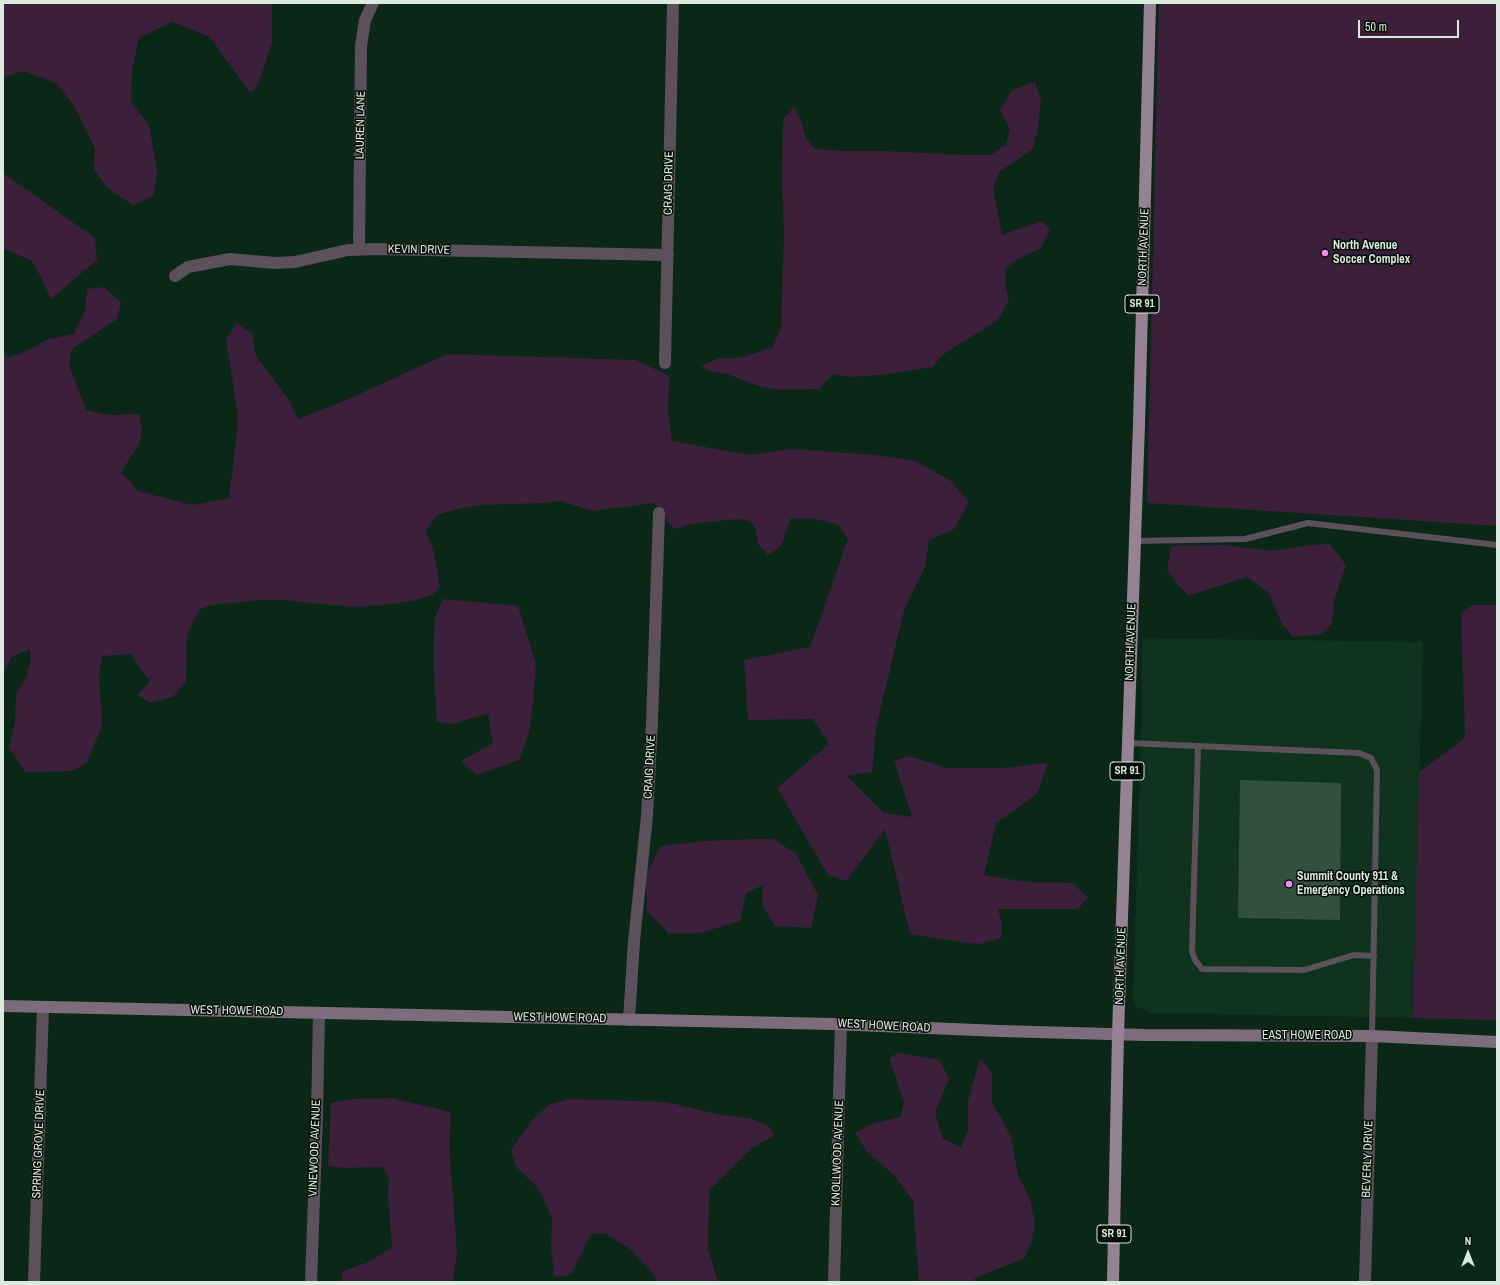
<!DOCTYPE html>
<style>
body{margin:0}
#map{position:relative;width:1500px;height:1285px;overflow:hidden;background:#0b2717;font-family:"Archivo Narrow",sans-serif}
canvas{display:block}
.frame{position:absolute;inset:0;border:4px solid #dbebe0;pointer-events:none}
.north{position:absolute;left:1448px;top:1233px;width:40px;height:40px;-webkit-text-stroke:3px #030d06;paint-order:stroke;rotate:0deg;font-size:11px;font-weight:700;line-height:16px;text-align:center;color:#dbebe0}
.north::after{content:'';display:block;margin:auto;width:14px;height:18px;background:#dbebe0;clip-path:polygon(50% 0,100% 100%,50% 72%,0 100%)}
.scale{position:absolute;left:1358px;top:20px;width:101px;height:18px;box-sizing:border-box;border:2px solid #dbebe0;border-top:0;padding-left:5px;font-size:12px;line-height:14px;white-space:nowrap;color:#dbebe0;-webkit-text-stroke:3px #030d06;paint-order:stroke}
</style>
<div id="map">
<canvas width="1500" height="1285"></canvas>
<div class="frame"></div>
<div class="north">N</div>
<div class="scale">50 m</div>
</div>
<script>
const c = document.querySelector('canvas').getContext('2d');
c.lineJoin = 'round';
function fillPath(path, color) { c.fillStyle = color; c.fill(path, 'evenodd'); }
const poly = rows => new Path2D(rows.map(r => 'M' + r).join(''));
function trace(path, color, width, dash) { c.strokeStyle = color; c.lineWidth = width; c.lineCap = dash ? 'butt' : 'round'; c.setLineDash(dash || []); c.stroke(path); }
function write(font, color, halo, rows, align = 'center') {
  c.font = font + ' "Archivo Narrow",sans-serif'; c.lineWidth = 3; c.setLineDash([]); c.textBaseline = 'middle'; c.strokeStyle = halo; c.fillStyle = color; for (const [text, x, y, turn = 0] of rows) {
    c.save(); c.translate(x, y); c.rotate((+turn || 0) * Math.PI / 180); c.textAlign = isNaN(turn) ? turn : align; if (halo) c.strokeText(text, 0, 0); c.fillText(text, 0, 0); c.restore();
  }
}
fillPath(poly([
 [1142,638,1423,642,1413,1018,1150,1013,1136,1006,1133,998,1142,704]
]), '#0f331f');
fillPath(poly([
 [3,3,272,3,272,43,258,85,250,93,210,37,172,22,139,38,132,70,131,102,149,126,157,170,154,196,133,205,110,190,94,170,95,149,73,104,56,83,24,71,3,77],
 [1159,3,1497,3,1497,526,1147,503],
 [1035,82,1041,101,1038,127,1033,149,1000,171,993,189,1002,235,1042,221,1050,229,1041,248,1016,260,1005,269,1006,289,1009,300,998,320,944,354,932,367,879,375,849,377,833,374,819,389,779,390,758,386,727,374,712,372,701,366,719,358,740,358,773,347,781,327,784,230,782,184,783,119,794,107,801,120,806,138,815,149,843,151,884,151,962,155,991,155,1006,144,1010,129,1000,110,1012,90],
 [3,173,95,238,97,260,51,299,42,279,31,260,3,249],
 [104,287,121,302,117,319,72,349,69,365,86,410,109,415,139,414,142,429,139,444,121,472,138,491,192,505,229,498,237,432,237,409,226,339,237,323,252,334,256,356,288,399,298,419,344,401,447,354,636,360,669,376,668,413,672,441,750,455,790,449,875,455,915,461,950,480,969,502,954,529,929,540,925,567,904,610,876,728,872,772,847,776,884,813,912,817,894,761,909,756,947,768,1000,768,1048,763,1037,794,996,823,984,875,1027,882,1072,883,1088,897,1078,909,998,909,1002,925,1001,938,979,944,947,940,910,934,885,829,846,881,828,875,777,788,829,744,813,719,748,720,744,660,810,647,848,539,838,525,816,519,791,518,781,546,768,555,758,544,755,528,750,521,737,519,691,524,674,529,654,503,593,511,560,501,542,503,480,505,458,509,437,515,426,530,434,553,440,587,432,595,416,600,392,604,352,607,283,600,258,600,210,605,199,610,187,635,186,681,173,697,150,703,138,695,150,681,130,654,102,656,99,676,102,725,87,763,73,771,26,772,9,748,15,722,16,694,26,677,31,661,30,649,12,657,3,673,3,352,8,358,31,349,48,339,74,334,85,310,87,289],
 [1329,543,1346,565,1334,601,1332,624,1321,634,1293,637,1282,624,1269,593,1247,577,1188,596,1167,571,1171,546,1224,545,1270,551],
 [443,599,518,606,536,664,533,704,529,732,519,760,477,775,461,761,493,743,488,714,461,721,456,724,437,722,433,656,435,617],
 [1472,605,1497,605,1497,1020,1413,1018,1419,772,1465,738,1461,613],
 [753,839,774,839,796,854,818,895,811,928,775,926,762,905,763,885,746,893,740,921,700,933,669,934,647,911,646,875,661,846,706,841],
 [898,1053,940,1060,949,1079,935,1113,943,1139,961,1147,968,1131,968,1101,980,1058,992,1072,992,1103,1002,1119,1011,1138,1018,1175,1030,1199,1035,1224,1031,1243,1024,1259,976,1277,973,1282,919,1282,913,1201,895,1176,867,1152,855,1133,874,1123,900,1117,904,1102,889,1058],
 [391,1098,451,1112,449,1145,457,1252,453,1282,341,1282,343,1271,369,1262,392,1247,388,1194,389,1178,382,1167,344,1168,328,1166,331,1103,353,1099],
 [571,1099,666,1102,721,1115,749,1118,768,1125,774,1136,752,1148,709,1190,708,1249,718,1282,658,1282,653,1274,631,1250,605,1233,591,1234,571,1275,554,1277,551,1247,552,1217,538,1188,516,1167,511,1150,533,1119,550,1104]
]), '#3c1f3b');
fillPath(poly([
 [1240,780,1341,783,1340,920,1238,918]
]), '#334f3d');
trace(poly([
 [1134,541,1245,539,1308,523,1497,545],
 [1128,743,1359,753,1371,758,1377,770,1372,1036],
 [1198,747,1192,951,1195,960,1202,969,1304,970,1354,955,1374,956]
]), '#5c515b', 6);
trace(poly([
 [359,249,361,46,365,20,373,3],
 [175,276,188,267,230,259,275,263,295,262,348,250,376,249,668,255],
 [665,363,673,3],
 [629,1020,634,941,647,816,652,722,659,513],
 [34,1282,43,1007],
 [311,1282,317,1114,319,1013],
 [834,1282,841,1024],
 [1365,1282,1372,1036]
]), '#5c515b', 12);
trace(poly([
 [3,1006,833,1024,1000,1031,1145,1035,1372,1036,1497,1042]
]), '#7d6c7c', 12);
trace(poly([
 [1113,1282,1118,1034,1139,424,1150,3]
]), '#978195', 12);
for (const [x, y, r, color] of [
 [1325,253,4,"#f489f1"],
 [1289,884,4,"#f489f1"]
]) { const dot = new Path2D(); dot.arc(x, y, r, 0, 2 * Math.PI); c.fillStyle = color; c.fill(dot); trace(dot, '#030d06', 1.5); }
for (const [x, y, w] of [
 [1142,304,34],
 [1127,771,34],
 [1114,1234,34]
]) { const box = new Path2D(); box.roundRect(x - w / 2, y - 9, w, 18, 3); c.fillStyle = '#030d06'; c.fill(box); trace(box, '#dbebe0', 1); }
write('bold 11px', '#dbebe0', null, [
 ["SR 91",1142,304],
 ["SR 91",1127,771],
 ["SR 91",1114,1234]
]);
write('12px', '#dbebe0', '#030d06', [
 ["LAUREN LANE",361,125,-89],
 ["CRAIG DRIVE",669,183,-89],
 ["NORTH AVENUE",1144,247,-88],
 ["KEVIN DRIVE",419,250,1],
 ["NORTH AVENUE",1131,642,-88],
 ["CRAIG DRIVE",650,767,-87],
 ["NORTH AVENUE",1121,966,-88],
 ["WEST HOWE ROAD",237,1011,1],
 ["WEST HOWE ROAD",560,1018,1],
 ["WEST HOWE ROAD",884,1026,3],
 ["EAST HOWE ROAD",1307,1036],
 ["SPRING GROVE DRIVE",39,1144,-88],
 ["VINEWOOD AVENUE",315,1148,-88],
 ["KNOLLWOOD AVENUE",838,1153,-88],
 ["BEVERLY DRIVE",1368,1159,-88]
]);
write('bold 12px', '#dbebe0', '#030d06', [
 ["North Avenue",1333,246],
 ["Soccer Complex",1333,260],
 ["Summit County 911 &",1297,877],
 ["Emergency Operations",1297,891]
], 'left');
</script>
